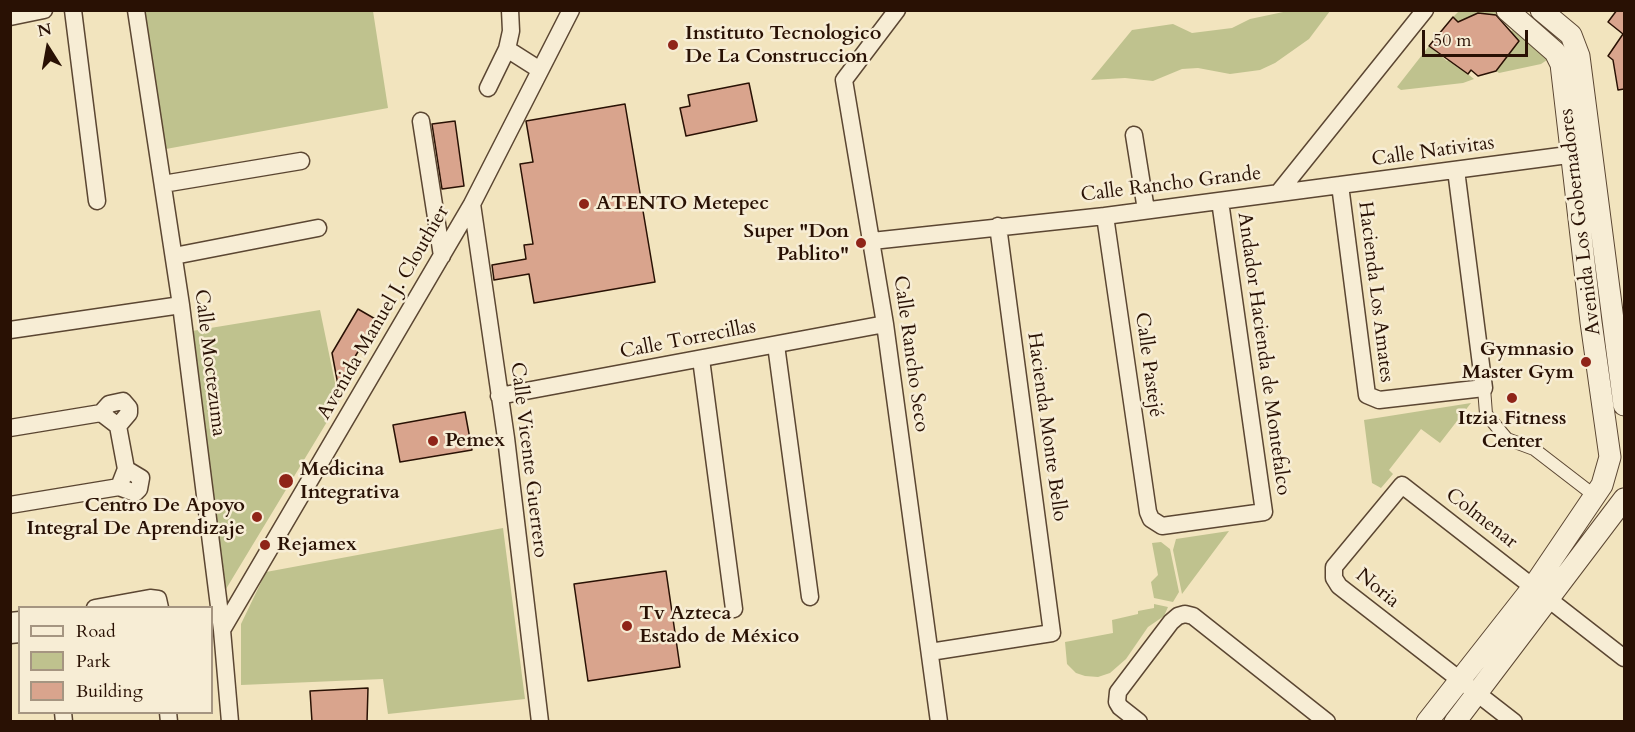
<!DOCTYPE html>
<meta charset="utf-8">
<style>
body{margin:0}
#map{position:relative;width:1635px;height:732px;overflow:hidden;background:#f2e4be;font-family:Cardo,serif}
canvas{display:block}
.frame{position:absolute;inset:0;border:12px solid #291104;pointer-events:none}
.legend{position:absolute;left:18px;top:606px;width:195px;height:108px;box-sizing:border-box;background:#f7edd5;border:2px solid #a59581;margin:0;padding:8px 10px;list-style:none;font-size:18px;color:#291104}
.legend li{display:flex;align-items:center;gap:12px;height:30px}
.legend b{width:30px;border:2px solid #a59581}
.north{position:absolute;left:18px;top:18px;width:60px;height:60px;-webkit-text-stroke:4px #f7edd5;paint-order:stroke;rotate:349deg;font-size:16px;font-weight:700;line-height:24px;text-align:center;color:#291104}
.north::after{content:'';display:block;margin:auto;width:21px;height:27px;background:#291104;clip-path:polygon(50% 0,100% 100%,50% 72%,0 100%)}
.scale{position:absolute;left:1422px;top:30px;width:106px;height:27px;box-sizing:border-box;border:3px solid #291104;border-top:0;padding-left:8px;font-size:18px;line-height:21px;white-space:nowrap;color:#291104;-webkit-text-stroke:4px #f7edd5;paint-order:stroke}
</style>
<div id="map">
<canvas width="1635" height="732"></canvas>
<div class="frame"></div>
<ul class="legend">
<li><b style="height:8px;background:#f7edd5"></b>Road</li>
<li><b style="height:16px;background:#bfc28e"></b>Park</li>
<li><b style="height:16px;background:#d9a48d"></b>Building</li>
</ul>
<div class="north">N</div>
<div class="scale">50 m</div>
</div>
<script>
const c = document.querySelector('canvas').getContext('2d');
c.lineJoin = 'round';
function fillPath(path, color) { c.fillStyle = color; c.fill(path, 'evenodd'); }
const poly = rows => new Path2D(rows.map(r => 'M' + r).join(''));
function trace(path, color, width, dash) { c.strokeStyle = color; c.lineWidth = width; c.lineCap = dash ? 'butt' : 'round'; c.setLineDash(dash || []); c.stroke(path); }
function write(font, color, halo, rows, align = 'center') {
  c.font = font + ' Cardo,serif'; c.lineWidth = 5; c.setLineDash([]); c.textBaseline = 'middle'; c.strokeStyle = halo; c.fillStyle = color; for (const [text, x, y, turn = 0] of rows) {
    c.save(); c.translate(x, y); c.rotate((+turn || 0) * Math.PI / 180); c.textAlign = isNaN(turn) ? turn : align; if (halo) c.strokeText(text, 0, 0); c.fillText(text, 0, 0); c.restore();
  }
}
fillPath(poly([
 [145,11,373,11,388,108,166,149],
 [1288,11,1330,11,1309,39,1275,63,1260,70,1230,74,1198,68,1182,69,1153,81,1125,78,1091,80,1132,30,1173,24,1192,33,1232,28,1250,19],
 [1459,11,1496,11,1499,13,1497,16,1478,13,1458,22,1453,17],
 [1506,18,1550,55,1547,60,1541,64,1499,73,1496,71,1519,41,1510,34,1512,30,1503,22],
 [1429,46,1447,61,1449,59,1474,79,1463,83,1401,90,1397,87],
 [320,310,339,402,226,589,192,331],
 [1471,403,1440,443,1421,429,1389,470,1393,474,1381,488,1372,483,1364,420],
 [503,528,525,699,388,714,383,679,241,685,241,624,266,572],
 [1229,531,1182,594,1173,550,1176,539],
 [1161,542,1170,549,1179,592,1173,602,1154,598,1151,582,1158,575,1152,543],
 [1154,604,1168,607,1164,616,1148,627,1126,659,1110,673,1098,677,1085,676,1076,673,1067,664,1065,642,1113,633,1112,620,1138,614,1138,611,1154,608]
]), '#bfc28e');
const building = poly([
 [1617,10,1624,10,1624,89,1618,90,1613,60,1608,56,1623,34,1608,22,1617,10],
 [1478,13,1496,15,1519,41,1496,71,1478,76,1471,70,1468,74,1429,46,1453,17,1458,22,1478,13],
 [749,83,757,121,686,136,680,108,690,106,688,95,749,83],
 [625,104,655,282,534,303,529,274,494,280,492,265,526,259,524,245,533,244,520,164,533,162,526,121,625,104],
 [455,121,464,186,442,189,432,124,455,121],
 [358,309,377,320,338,385,332,353,358,309],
 [465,412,472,450,400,462,393,425,465,412],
 [666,571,680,667,588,681,574,584,666,571],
 [368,688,367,722,312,722,310,691,368,688]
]);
fillPath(building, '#d9a48d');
trace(building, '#291104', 1.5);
const pedestrian = poly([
 [1484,388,1486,414,1507,439,1534,449,1595,496]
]);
const minor = poly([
 [73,10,97,201],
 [136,10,181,305,222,630,230,722],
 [897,10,844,80,885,324,939,722],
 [10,17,44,10],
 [507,49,540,70],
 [488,88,507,49,511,31,510,10],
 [421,121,442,256],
 [1134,135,1146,210],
 [163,184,301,161],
 [1340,185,1367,395,1379,400,1484,388,1456,170],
 [1279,192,1425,10],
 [472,204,506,438,540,722],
 [1105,216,1148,512,1151,519,1162,526,1264,512,1220,201],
 [872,241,1105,216,1583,153],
 [174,256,318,228],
 [10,330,181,305],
 [776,345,810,597],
 [701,359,734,609],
 [499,396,885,324],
 [101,413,109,404,123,401,129,408,129,413,118,426],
 [10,428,101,413,118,426,126,469,119,487,10,505],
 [119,487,135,493,139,489,141,478,126,469],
 [95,608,150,598,158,599,160,608],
 [10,621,20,620],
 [222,630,472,204,571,10],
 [10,635,20,634],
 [930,652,1052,633,998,226],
 [63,712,64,722],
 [168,712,169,722],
 [1139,722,1120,707,1117,702,1118,692,1171,622,1178,616,1185,614,1193,616,1327,722],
 [1514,722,1339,586,1334,578,1334,567,1402,485,1624,658]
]);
const tertiary = poly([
 [1541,10,1571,35,1579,56,1624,405],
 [1427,722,1533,587,1602,485,1610,457,1591,322,1561,64,1555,52,1507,10],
 [1455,722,1624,499]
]);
trace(pedestrian, '#5b4632', 14);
trace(minor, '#5b4632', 19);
trace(tertiary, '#5b4632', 23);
trace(pedestrian, '#f7edd5', 12);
trace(minor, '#f7edd5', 16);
trace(tertiary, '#f7edd5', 21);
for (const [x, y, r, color] of [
 [673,45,6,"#8f2418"],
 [584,204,6,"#8f2418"],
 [861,243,6,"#8f2418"],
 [1586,362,6,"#8f2418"],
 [1512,398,6,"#8f2418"],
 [433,441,6,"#8f2418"],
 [286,481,8,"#8f2418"],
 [257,517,6,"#8f2418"],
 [265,545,6,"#8f2418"],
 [627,626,6,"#8f2418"]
]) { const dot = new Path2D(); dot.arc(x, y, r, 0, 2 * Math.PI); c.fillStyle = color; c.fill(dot); trace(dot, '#f7edd5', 2); }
write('bold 20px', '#291104', '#f7edd5', [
 ["Instituto Tecnologico",685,34],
 ["De La Construccion",685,57],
 ["ATENTO Metepec",596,204],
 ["Super \"Don",849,232,"right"],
 ["Pablito\"",849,255,"right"],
 ["Gymnasio",1574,350,"right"],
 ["Master Gym",1574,373,"right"],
 ["Itzia Fitness",1512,419,"center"],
 ["Center",1512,442,"center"],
 ["Pemex",445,441],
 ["Medicina",300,470],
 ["Integrativa",300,493],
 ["Centro De Apoyo",245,506,"right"],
 ["Integral De Aprendizaje",245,529,"right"],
 ["Rejamex",277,545],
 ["Tv Azteca",639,614],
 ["Estado de México",639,637]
], 'left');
write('20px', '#291104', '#f7edd5', [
 ["Calle Nativitas",1433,152,-8],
 ["Calle Rancho Grande",1171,185,-7],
 ["Avenida Los Gobernadores",1581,222,-97],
 ["Hacienda Los Amates",1375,292,83],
 ["Avenida Manuel J. Clouthier",384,313,-60],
 ["Calle Torrecillas",688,340,-11],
 ["Calle Rancho Seco",910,354,82],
 ["Andador Hacienda de Montefalco",1263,354,82],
 ["Calle Moctezuma",209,363,83],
 ["Calle Pastejé",1148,365,82],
 ["Hacienda Monte Bello",1046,427,82],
 ["Calle Vicente Guerrero",528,460,83],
 ["Colmenar",1481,519,38],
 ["Noria",1377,589,39]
]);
</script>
